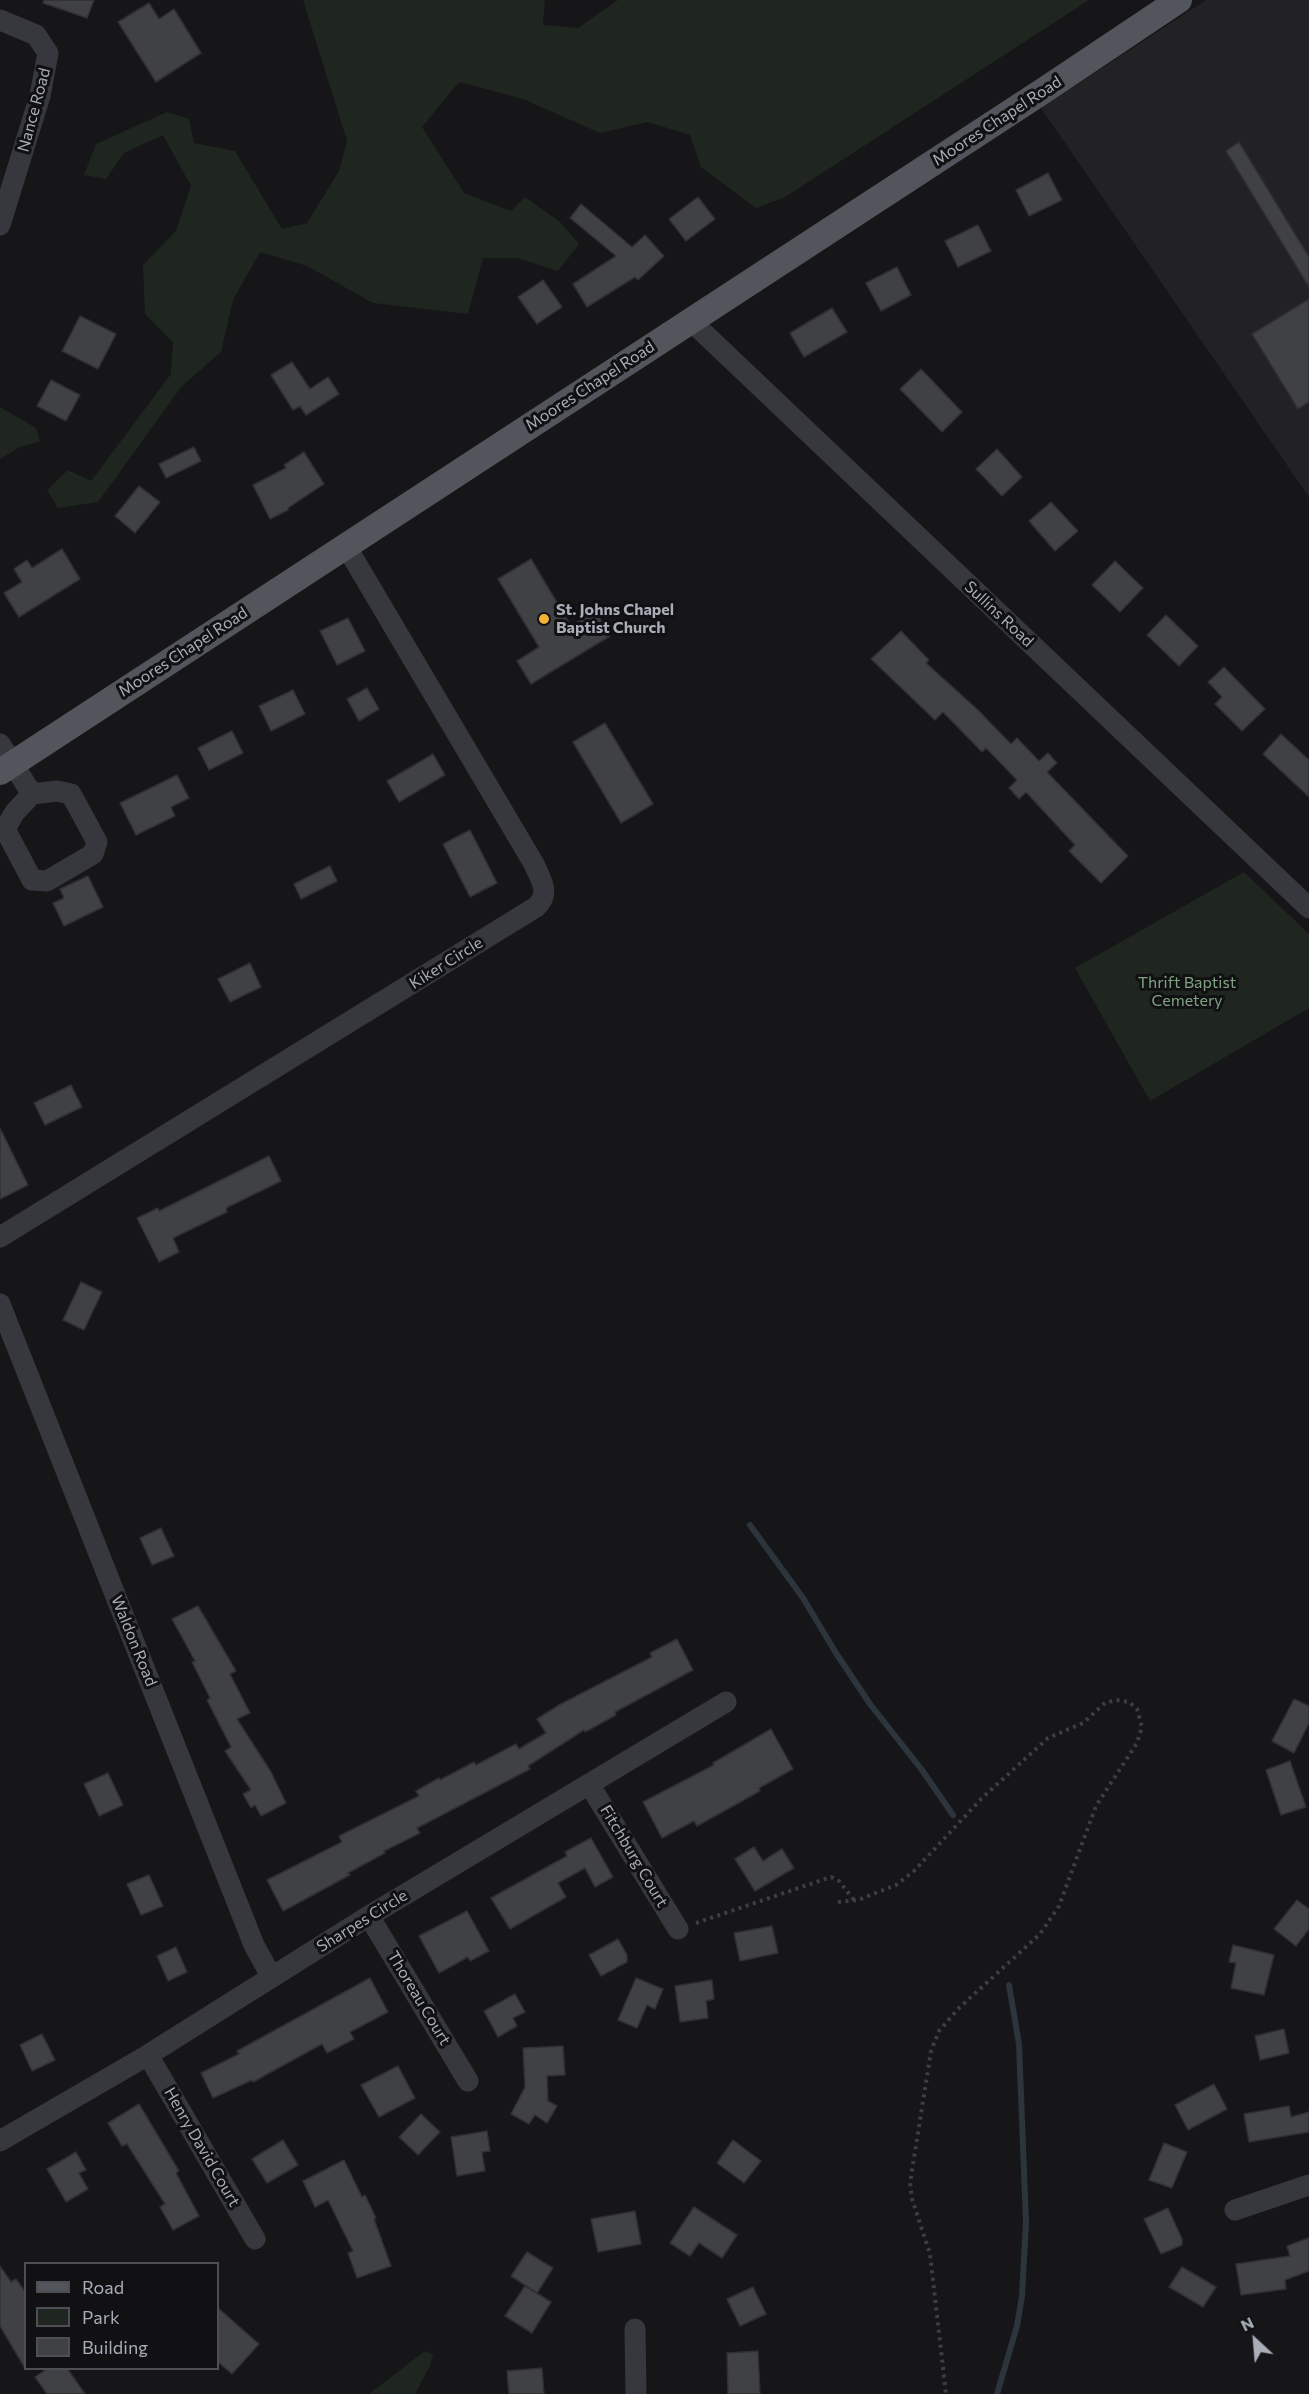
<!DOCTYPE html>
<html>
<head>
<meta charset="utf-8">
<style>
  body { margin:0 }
  #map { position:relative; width:1309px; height:2394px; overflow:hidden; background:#161618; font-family:Commissioner,sans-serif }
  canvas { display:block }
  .legend { position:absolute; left:24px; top:2262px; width:195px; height:108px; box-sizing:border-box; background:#111113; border:2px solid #4d4f55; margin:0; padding:8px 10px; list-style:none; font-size:18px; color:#a8adb8 }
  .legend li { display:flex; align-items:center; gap:12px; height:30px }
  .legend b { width:30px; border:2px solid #4d4f55 }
  .north { position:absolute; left:1225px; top:2310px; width:60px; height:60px; -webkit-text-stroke:4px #111113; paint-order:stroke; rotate:334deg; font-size:16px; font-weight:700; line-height:24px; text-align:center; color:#a8adb8 }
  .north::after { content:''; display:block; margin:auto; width:21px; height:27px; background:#a8adb8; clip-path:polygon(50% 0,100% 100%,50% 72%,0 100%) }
</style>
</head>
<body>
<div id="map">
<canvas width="1309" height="2394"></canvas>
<ul class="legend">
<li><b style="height:8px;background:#53555c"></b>Road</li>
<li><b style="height:16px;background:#1e261f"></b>Park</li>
<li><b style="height:16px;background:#404145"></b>Building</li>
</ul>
<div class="north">N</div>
</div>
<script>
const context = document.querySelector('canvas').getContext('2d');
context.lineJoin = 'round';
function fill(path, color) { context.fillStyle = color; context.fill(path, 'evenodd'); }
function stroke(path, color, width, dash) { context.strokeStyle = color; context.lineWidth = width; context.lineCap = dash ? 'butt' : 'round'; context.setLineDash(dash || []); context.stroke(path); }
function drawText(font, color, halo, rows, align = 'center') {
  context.font = font + ' Commissioner,sans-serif'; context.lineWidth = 6; context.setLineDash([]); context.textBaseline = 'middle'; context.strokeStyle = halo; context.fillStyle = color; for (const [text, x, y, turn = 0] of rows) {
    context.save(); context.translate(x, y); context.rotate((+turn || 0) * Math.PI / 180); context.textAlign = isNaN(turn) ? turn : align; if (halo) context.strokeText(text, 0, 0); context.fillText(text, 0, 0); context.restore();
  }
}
fill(new Path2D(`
  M1206,0h103v497l-268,-389z`), '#222225');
fill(new Path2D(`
  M303,0h242l-2,25 35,3 40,-28h471l-304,197 -29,11 -55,-41 -11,-32 -42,-13 -48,11 -77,-34 -64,-17 -37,45 42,66 47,18 14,-14 35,25 19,22 -21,27 -41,-13h-34l-15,56 -95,-11 -66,-37 -47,-14 -27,48 -12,52 -39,34 -84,116 -40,6 -11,-18 21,-20 23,11 80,-107 2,-32 -28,-28 -2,-49 33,-34 15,-45 -28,-51 -39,18 -18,26 -22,-4 12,-31 71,-32 22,7 5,24 41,8 47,78 25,-6 32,-52 8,-30z
  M0,407l36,21 4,13 -22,7 -18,11z
  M1244,872l65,62v74l-159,93 -75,-133z
  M425,2351l8,4 -3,11 -15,28h-46z`), '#1e261f');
stroke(new Path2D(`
  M750,1525l53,73 33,55 34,51 52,66 31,45
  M997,2394l20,-68 5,-30 4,-74 -7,-178 -10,-59`), '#2c353c', 6);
const building = new Path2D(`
  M44,0h50l-7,18 -44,-15z
  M149,3l10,16 15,-10 27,44 -45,29 -38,-60z
  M1239,142l70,115v30l-83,-136z
  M1048,173l14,27 -33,16 -13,-26z
  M698,197l17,22 -29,22 -17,-22z
  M581,204l51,43 13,-12 19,21 -26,24 -3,-3 -48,30 -14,-23 43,-28 -46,-38z
  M978,225l13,26 -33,16 -13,-26z
  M897,267l14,28 -30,16 -15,-28z
  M543,280l19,27 -25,17 -19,-27z
  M1309,299v103l-11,7 -46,-75z
  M832,308l15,24 -43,25 -14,-24z
  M80,316l36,18 -18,35 -36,-18z
  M292,362l18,27 18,-12 11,17 -33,21 -6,-9 -7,4 -22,-35z
  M921,369l41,43 -20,20 -42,-43z
  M51,380l29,15 -14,26 -29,-15z
  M194,447l7,14 -35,17 -7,-14z
  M997,449l25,28 -20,19 -26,-27z
  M304,452l20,32 -36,24v2l-18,9 -17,-34 33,-17 -2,-3z
  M139,486l21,16 -25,31 -20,-17z
  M1051,502l27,29 -23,20 -26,-30z
  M62,549l18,30 -61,38 -15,-24 18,-11 -8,-13 13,-9 5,8z
  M531,559l40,67 24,-15 15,25 -79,48 -14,-23 22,-14 -41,-68z
  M1115,561l28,27 -23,24 -28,-27z
  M1166,615l32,31 -19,20 -32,-31z
  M348,618l17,33 -28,14 -17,-34z
  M901,631l28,29 -3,3 52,47 33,34 6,-6 22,23 9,-8 9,10 -10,9 81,84 -27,27 -32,-32 6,-6 -49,-53 -7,7 -10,-11 8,-8 -31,-32 -4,4 -39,-40 -8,8 -64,-61z
  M1224,667l41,42 -23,22 -27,-27 7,-7 -14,-15z
  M367,688l12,21 -20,12 -12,-22z
  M293,690l12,24 -34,17 -12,-25z
  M605,723l48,81 -32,19 -48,-81z
  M232,731l11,22 -34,17 -11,-22z
  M1281,734l28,26v37l-46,-43z
  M433,754l12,21 -46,27 -12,-21z
  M177,775l12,23 -18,9 4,9 -39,19 -16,-32z
  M470,830l27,53 -27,14 -27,-53z
  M330,866l7,15 -36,18 -7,-15z
  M88,876l15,31 -39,19 -11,-23 11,-5 -4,-9z
  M250,963l11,24 -31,15 -12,-23z
  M71,1085l11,22 -37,18 -11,-22z
  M0,1128l28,57 -28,14z
  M269,1156l12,25 -55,27 1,4 -54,26 6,14 -20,10 -22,-44 21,-10 1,3z
  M81,1282l21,10 -18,38 -21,-10z
  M161,1528l13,28 -22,9 -12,-27z
  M198,1606l38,65 -6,3 20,39 -13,6 34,53 15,31 -25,13 -6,-11 -4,3 -8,-14 8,-4 -26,-39 6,-4 -24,-47 3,-2 -18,-36 3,-1 -23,-42z
  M677,1639l16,31 -78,42 1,3 -31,17 -1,-2 -56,36 2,3 -113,59 3,5 -36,18 1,2 -37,20 2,2 -67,36 -16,-31 75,-38 -3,-6 80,-40 -3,-5 23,-13 1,2 34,-18 2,3 40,-21 3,5 27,-16 -9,-14 22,-14 93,-48 -2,-4z
  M1294,1699l15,7v17l-15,30 -22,-12z
  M771,1729l22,40 -34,19 1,3 -63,35 -3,-5 -32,17 -19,-36 71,-37 -1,-2z
  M1290,1761l16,46 -25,8 -15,-45z
  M108,1773l15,32 -24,11 -15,-32z
  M591,1838l22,39 -18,10 -10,-19 -27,15 8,14 -56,32 -19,-31 76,-42 -2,-4z
  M754,1847l9,14 19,-12 12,19 -39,23 -20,-32z
  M149,1875l14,31 -22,9 -14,-31z
  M1297,1900l12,9v20l-13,17 -22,-17z
  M467,1911l22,40 -19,10 -2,-4 -29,16 -20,-37z
  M772,1926l6,27 -38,8 -6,-28z
  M618,1939l9,16v7l-26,14 -12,-21z
  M1233,1945l41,10 -10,40 -33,-7 5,-25 -7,-1z
  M176,1947l11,25 -19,9 -11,-25z
  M370,1978l18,34 -38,20 4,7 -27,14 -5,-9 -69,38 -1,-2 -39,18 -12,-25 38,-19 -2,-3z
  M636,1978l27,11 -8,20 -8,-4 -10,23 -19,-8z
  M712,1980l2,19 -8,2 2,17 -28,4 -5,-36z
  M515,1994l10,18 -12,6 4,8 -19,11 -14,-26z
  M1284,2029l5,24 -29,7 -5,-24z
  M42,2034l13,26 -23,11 -12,-26z
  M563,2046l2,29 -18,1 1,25 9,5 -10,17 -12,-8 -6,9 -18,-10 14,-27 -2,-39z
  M398,2066l17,32 -36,19 -18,-32z
  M1214,2084l13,25 -39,21 -13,-25z
  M139,2104l40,67 -3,2 23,43 -26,14 -13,-23 5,-3 -38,-60 -5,2 -14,-23z
  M1289,2106l2,11 18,-5v20l-60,10 -5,-28z
  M421,2114l19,18 -22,23 -19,-18z
  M487,2131l3,20 -8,1 3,19 -28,5 -6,-39z
  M283,2140l15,25 -31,18 -15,-24z
  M733,2140l28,21 -17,22 -27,-20z
  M1164,2143l23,9 -15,36 -23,-8z
  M76,2152l10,18 -7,3 9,16 -22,13 -19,-33z
  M344,2160l18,37 3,-2 11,23 -2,1 17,47 -34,12 -9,-25 5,-2 -25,-51 -13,7 -12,-26z
  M694,2207l43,28 -15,23 -23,-15 -9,13 -20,-13z
  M1168,2208l14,31v6l-21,9 -17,-35z
  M635,2211l6,33 -43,8 -7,-33z
  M1309,2238v33l-24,9 1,9 -45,6 -5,-31 54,-8 -3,-10z
  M527,2252l26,16 -16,25 -26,-17z
  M0,2266l11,16 5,-3 10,14v77l-26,-44z
  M1182,2267l34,20 -13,20 -34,-20z
  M525,2286l26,16 -19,31 -27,-17z
  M753,2287l13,27 -26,12 -13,-27z
  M218,2308l41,36 -27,30 -14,-12z
  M758,2351l2,43h-32l-1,-41z
  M48,2368h19l18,26h-38l-12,-17z
  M542,2368l2,26h-35l-2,-23z`);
fill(building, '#404145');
stroke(building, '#303034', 1.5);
stroke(new Path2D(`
  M838,1902l20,-2 38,-15 18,-14 67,-72 67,-61 35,-15 22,-20 11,-3 13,2 8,7 5,18 -5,16 -41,63 -37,100 -19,28 -81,74 -20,23 -8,20 -21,132 2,16 18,55 16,140
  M696,1923l135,-46 8,4 15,19`), '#3d3f44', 4, [3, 4.5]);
stroke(new Path2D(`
  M0,20l36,15 12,18 -8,43 -40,129
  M690,320l619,588
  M0,744l32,50 25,-3 14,3 26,48 -4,12 -46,27 -15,-1 -27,-51 10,-17 17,-18
  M0,1237l536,-330c15,-14 5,-27 -2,-43l-188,-318
  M0,1304l254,641 17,31
  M589,1784l89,145
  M369,1916l99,165
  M148,2055l107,184
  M0,2141l148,-86 221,-139 357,-214
  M1235,2210l74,-25
  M635,2329l1,65`), '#37383d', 21);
stroke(new Path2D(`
  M0,772l1043,-681 136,-91`), '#53555c', 26);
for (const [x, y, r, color] of [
  [544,619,6,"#f2b134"]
]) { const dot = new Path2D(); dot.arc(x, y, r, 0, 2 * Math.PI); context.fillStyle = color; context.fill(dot); stroke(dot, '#111113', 2); }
drawText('16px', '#a8adb8', '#111113', [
  ["Nance Road",34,110,-75],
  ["Moores Chapel Road",997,121,-33],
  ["Moores Chapel Road",590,386,-33],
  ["Sullins Road",999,614,43],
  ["Moores Chapel Road",183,652,-33],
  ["Kiker Circle",446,963,-32],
  ["Waldon Road",134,1641,68],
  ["Fitchburg Court",634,1856,59],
  ["Sharpes Circle",362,1921,-32],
  ["Thoreau Court",419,1998,59],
  ["Henry David Court",202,2147,60]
]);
drawText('bold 16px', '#a8adb8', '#111113', [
  ["St. Johns Chapel",556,610],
  ["Baptist Church",556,628]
], 'left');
drawText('16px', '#7fa381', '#111113', [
  ["Thrift Baptist",1187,983],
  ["Cemetery",1187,1001]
]);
</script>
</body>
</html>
